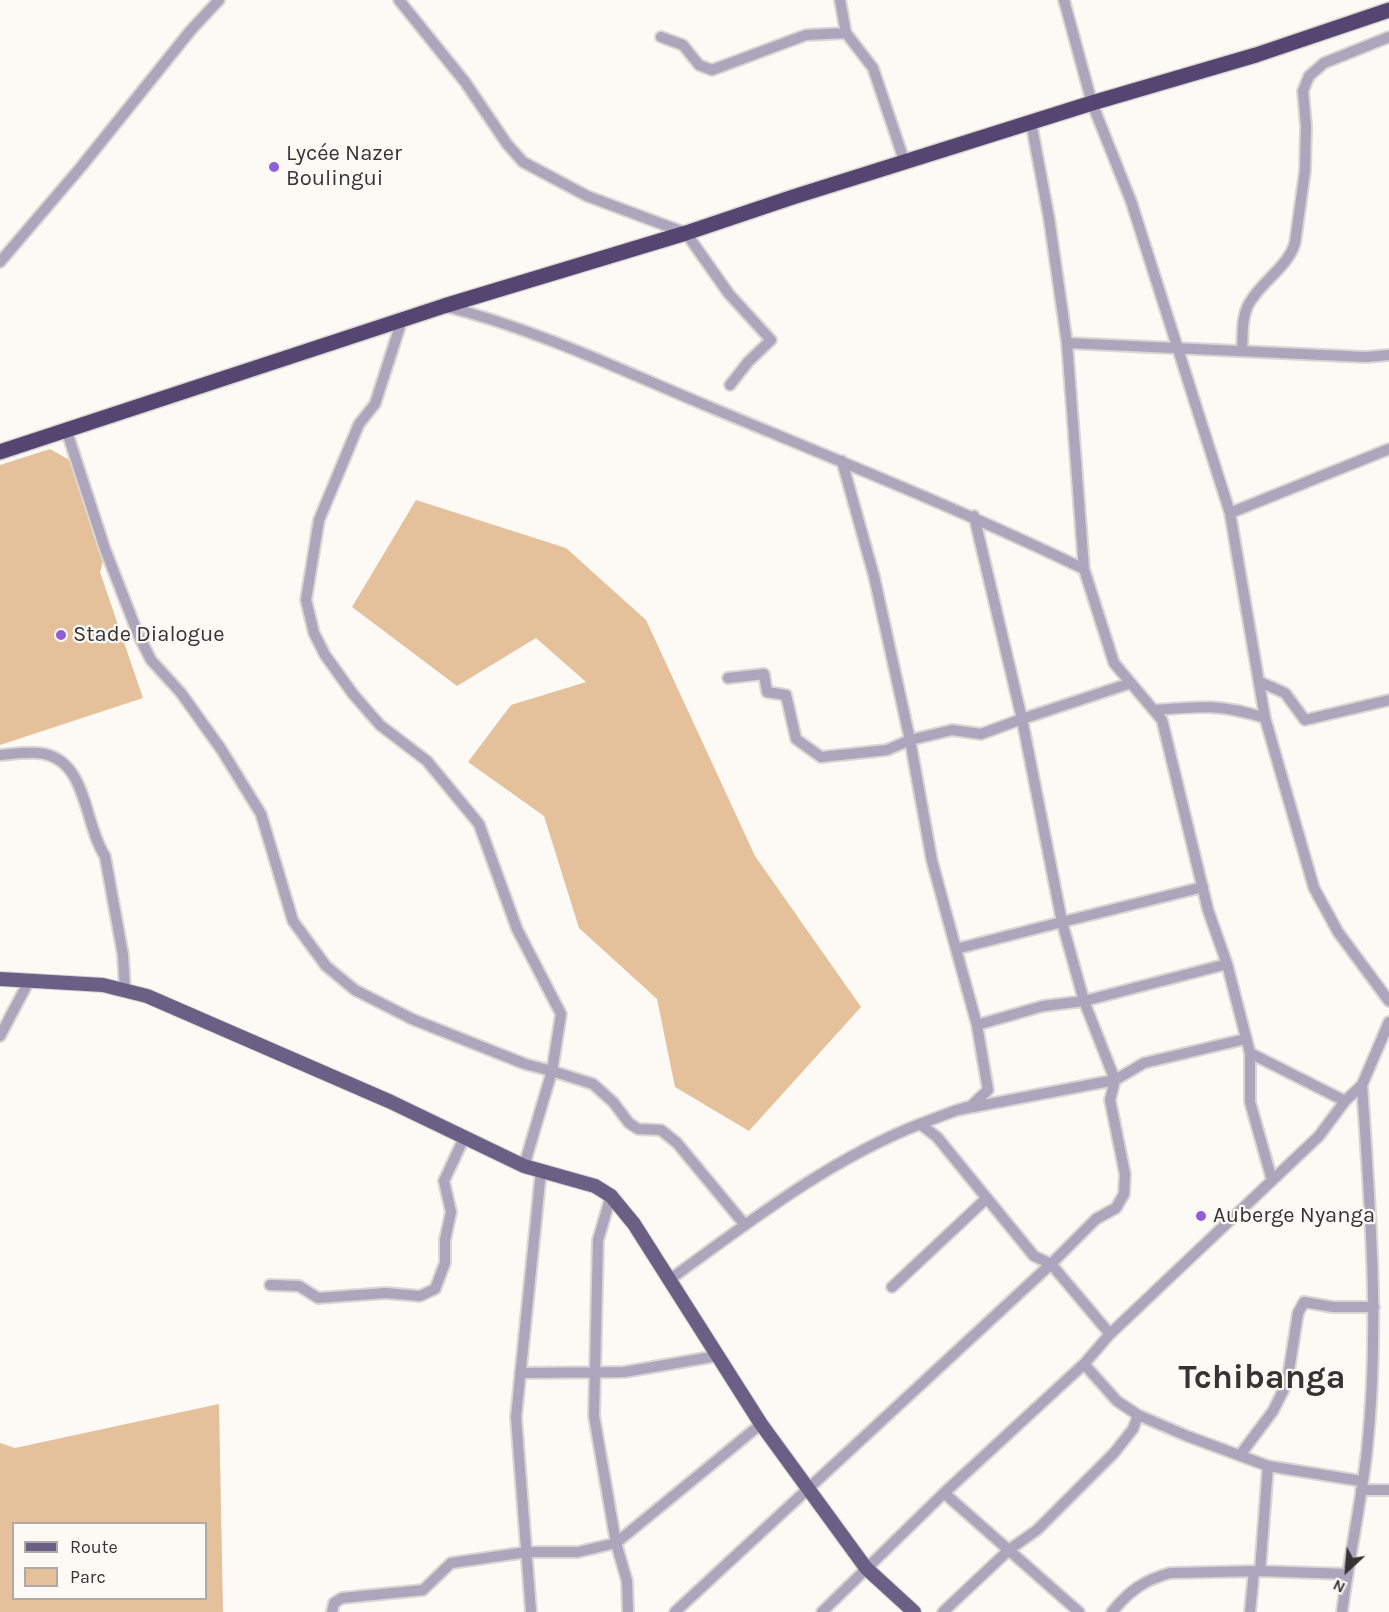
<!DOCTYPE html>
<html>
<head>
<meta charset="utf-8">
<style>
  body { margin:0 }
  #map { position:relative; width:1389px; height:1612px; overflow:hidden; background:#fdfaf6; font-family:Karla,sans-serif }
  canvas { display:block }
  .legend { position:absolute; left:12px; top:1522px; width:195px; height:78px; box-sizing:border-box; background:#fdfaf6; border:2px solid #adaba8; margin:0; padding:8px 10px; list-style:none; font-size:18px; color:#353432 }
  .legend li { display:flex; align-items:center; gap:12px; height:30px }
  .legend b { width:30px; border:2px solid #adaba8 }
  .north { position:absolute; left:1317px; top:1540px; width:60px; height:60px; -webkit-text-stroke:4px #fdfaf6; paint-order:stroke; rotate:206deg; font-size:16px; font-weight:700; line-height:24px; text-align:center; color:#353432 }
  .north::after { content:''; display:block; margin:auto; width:21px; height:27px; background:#353432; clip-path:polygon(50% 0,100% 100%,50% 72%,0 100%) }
</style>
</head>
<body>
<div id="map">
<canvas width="1389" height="1612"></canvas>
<ul class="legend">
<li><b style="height:8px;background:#6c5f85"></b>Route</li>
<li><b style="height:16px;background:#e4c19b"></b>Parc</li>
</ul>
<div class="north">N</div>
</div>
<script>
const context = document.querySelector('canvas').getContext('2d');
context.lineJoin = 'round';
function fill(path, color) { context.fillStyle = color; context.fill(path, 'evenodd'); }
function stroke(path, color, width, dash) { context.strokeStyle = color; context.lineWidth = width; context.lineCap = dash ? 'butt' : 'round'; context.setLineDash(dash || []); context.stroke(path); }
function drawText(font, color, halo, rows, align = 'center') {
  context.font = font + ' Karla,sans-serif'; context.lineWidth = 4.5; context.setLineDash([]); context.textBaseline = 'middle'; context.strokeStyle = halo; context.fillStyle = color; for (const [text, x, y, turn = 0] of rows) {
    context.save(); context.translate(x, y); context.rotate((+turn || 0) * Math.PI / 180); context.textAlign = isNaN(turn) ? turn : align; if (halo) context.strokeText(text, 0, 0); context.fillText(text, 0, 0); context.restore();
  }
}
fill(new Path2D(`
  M50,449l21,12 32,100 -3,11 43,126 -143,47v-280z
  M416,500l150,48 80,72 109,236 106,151 -112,124 -74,-44 -18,-88 -78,-71 -35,-112 -76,-54 43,-57 75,-23 -50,-44 -79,48 -105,-79z
  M219,1404l4,208h-223v-169l15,5zM14,1524h192v74h-192z`), '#e4c19b');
const minor = new Path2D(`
  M399,0l66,82 42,62 16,18 64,34 99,37 43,61 42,46 -23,22 -18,23
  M840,0l6,33 27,35 32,95
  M1064,0l28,103 39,98 99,312 35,205 49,170 24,44 51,69
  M661,37l22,8 16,20 13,5 94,-35 40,-2
  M1031,122l18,96 18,125 17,226 30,94 48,57 46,190 19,54 23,89v49l22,78
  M0,262l81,-95 110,-137 28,-30
  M444,306c95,24 179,65 268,102 125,52 250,102 372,161
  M402,320l-27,84 -16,20 -40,96 -13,80 8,33 11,22 28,39 27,31 47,36 52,63 38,105 44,85 -9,57 41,13 20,18 16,21 9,6 23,1 16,13 68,82
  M1067,343l299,14 23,-2
  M1242,350c1,-17 -1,-37 10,-51 13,-20 36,-33 43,-56l10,-72 1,-45 -3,-35 6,-15 15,-13 65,-26
  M67,432l38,117 33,85 13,26 30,33 40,56 40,65 32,107 33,45 29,24 57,29 113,45 27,7 -28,95
  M1230,513l159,-64
  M728,678l36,-4 3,18 19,3 10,44 25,18 66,-7 23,-10 -36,-164 -32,-115
  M1260,682l25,11 20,27 84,-20
  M1131,683l-109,36 40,203 141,-35
  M1156,710c45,-4 65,-6 109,8
  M0,755c12,-1 26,-3 38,-2 50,4 45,70 67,103l18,99 2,35
  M956,949l-24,-88 -22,-121 42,-10 29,4 41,-15 -48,-203
  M0,1036l29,-55
  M1250,1053l95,48
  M957,1110l14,-4 17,-16 -11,-65 -21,-76 106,-27 22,79 143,-37
  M920,1124l37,-14 158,-30 -31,-79 -41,5 -66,19
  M611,1196l-13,44 -4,176 22,127 11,38 1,31
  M669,1280c79,-57 159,-120 251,-156l17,13 97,119 17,8 59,70
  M270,1285l29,1 19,12 68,-5 34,3 15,-7 10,-26v-23l6,-28 -7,-31 20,-43
  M892,1287l95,-89
  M1084,1364l33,37 21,14 49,21 81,30 93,15
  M520,1373l104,-1 93,-16
  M1240,1455l33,-44 14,-28 11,-70 6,-11 29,5h41
  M1361,1490h28
  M944,1493l135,119
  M1260,1571l87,3
  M332,1612l2,-9 8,-5 81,-8 28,-27 76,-11h51l38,-9 145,-119
  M531,1612l-15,-195 25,-246
  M675,1612l376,-348 45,-45 20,-11 8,-14 1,-20 -15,-74 5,-20 29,-17 101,-24
  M822,1612l122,-119 140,-129 26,-30 209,-198 26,-35 17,-16 27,-63
  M943,1612l67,-63 27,-19 77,-77 19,-24 5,-14
  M1112,1612c17,-21 32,-32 58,-39l90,-2 8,-105
  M1250,1612l4,-41
  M1342,1612c7,-54 19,-108 25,-162 13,-122 3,-243 -5,-365`);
const major = new Path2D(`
  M0,979l103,6 44,11 244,106 133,64 71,20 16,10 23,28 127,200 105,144 48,44`);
const highway = new Path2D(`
  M0,452l444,-146 242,-73 107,-36 299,-94 164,-48 133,-45`);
stroke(minor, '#d9d6d3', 14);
stroke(major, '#d9d6d3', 16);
stroke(highway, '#d9d6d3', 18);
stroke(minor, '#aca5bb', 10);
stroke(major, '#6c5f85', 14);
stroke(highway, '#554671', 15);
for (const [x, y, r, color] of [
  [274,167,6,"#905ed7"],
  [61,635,6,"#905ed7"],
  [1201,1216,6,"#905ed7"]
]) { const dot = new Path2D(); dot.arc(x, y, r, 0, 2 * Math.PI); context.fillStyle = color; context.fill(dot); stroke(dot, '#fdfaf6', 2); }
drawText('22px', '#353432', '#fdfaf6', [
  ["Lycée Nazer",286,154],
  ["Boulingui",286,179],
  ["Stade Dialogue",73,635],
  ["Auberge Nyanga",1213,1216]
], 'left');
drawText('bold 34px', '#363431', '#fdfaf6', [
  ["Tchibanga",1262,1378]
]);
</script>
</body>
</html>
